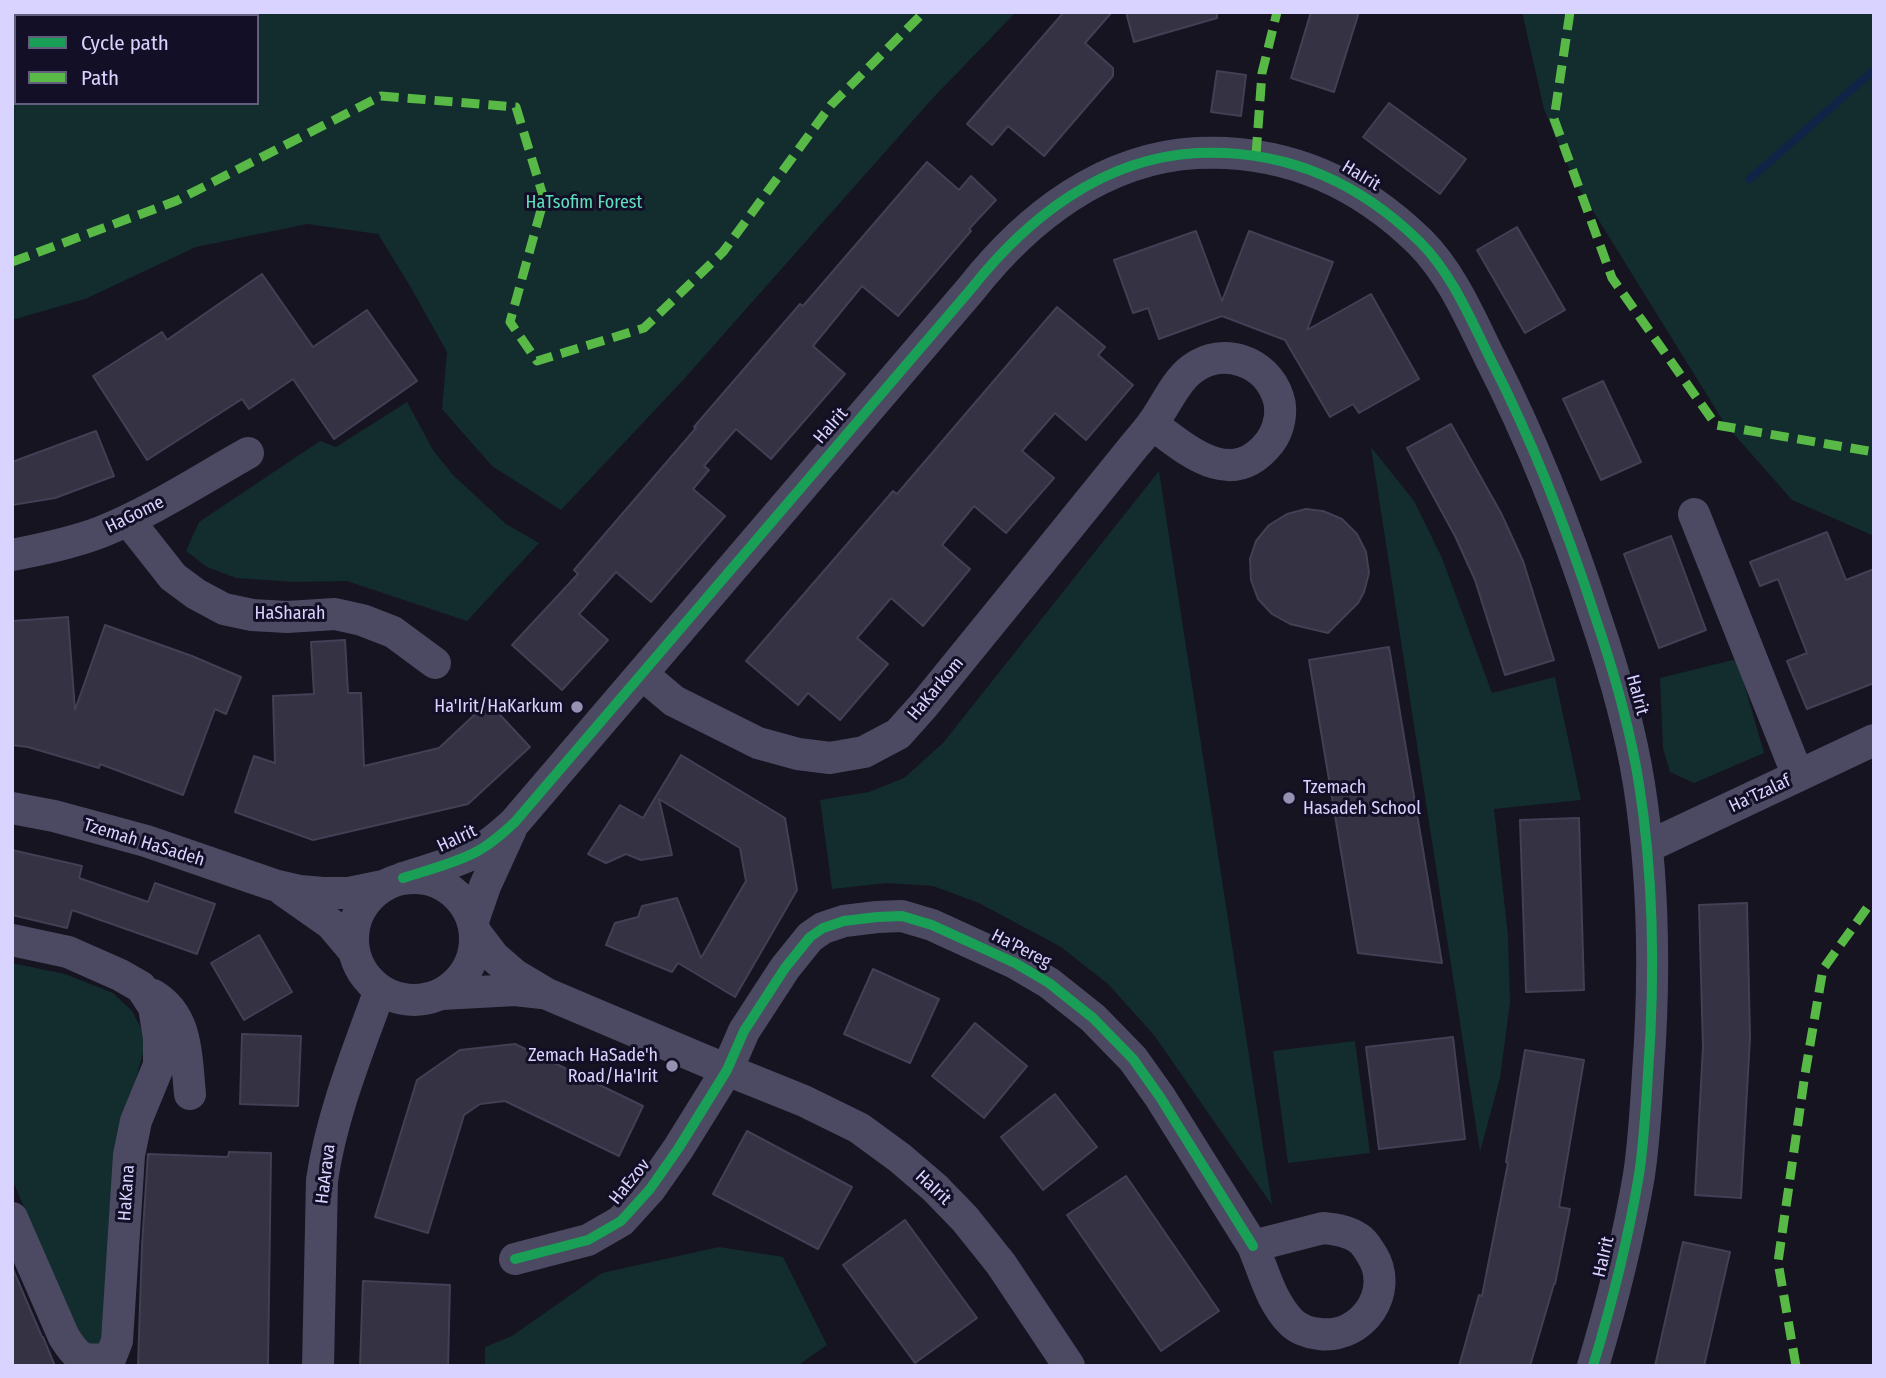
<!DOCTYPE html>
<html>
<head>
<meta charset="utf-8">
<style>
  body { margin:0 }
  #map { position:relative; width:1886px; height:1378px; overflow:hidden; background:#161421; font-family:"Fira Sans Condensed",sans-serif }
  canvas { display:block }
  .frame { position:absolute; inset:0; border:14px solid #d9d4ff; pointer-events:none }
  .legend { position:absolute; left:14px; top:14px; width:245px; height:91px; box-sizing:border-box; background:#130f26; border:2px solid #625e7d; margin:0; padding:9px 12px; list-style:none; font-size:21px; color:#d9d4ff }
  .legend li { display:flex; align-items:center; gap:14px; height:35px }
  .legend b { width:35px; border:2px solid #625e7d }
</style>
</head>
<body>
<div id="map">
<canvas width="1886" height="1378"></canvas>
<div class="frame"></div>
<ul class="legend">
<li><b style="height:9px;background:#1a9f57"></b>Cycle path</li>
<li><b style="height:9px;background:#58b947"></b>Path</li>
</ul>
</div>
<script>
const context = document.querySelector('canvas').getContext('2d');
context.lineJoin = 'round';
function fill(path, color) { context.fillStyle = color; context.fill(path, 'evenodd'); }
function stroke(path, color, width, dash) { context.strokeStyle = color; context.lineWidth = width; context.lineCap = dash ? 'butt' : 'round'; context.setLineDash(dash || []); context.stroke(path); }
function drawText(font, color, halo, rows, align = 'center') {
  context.font = font + ' "Fira Sans Condensed",sans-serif'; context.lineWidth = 6; context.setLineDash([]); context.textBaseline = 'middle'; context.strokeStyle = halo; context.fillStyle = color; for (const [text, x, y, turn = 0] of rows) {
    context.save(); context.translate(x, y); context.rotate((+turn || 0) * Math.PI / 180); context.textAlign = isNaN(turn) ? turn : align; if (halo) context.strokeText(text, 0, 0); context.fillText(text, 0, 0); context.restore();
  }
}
fill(new Path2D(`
  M12,12h1004l-84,87 -248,280 -123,131 -69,-44 -50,-57 5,-57 -37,-66 -32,-52 -71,-10 -111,23 -111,52 -73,21zM16,16h241v87h-241z
  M1522,12h352v524l-82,-36 -67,-76 -150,-242 -31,-73z
  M407,402l26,48 20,25 53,49 33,19 -72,78 -120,-40 -53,1 -58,-4 -29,-11 -21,-16 13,-29 121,-81 16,6z
  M1371,447l43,54 28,57 50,135 63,-16 26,123 -87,9 14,127 2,66 -10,76 -20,74z
  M1159,471l113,734 -118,-170 -46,-51 -47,-37 -82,-44 -46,-17 -46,-3 -55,6 -12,-89 49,-8 35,-14 39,-35z
  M1737,659l27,94 -70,30 -24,-11 -7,-24 -3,-70z
  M12,963l53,11 48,19 19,18 12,23 -1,19 -7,26 -15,38 -19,220 -3,8c-12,0 -16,-6 -22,-15l-65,-151z
  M1355,1041l15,112 -82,10 -15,-112z
  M719,1247l64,10 44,88 -30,21h-312v-19l27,-11 90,-63z`), '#132c2d');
stroke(new Path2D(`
  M1750,179l124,-109`), '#0f2447', 8);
const building = new Path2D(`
  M1064,12h48l-27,31 28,25v8l-69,80 -36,-30 -16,19 -25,-21z
  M1126,12h91v6l-83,24z
  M1311,12h48l-25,80 -43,-14z
  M1217,71l29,4 -5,41 -30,-4z
  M1389,103l77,56 -26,35 -77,-57z
  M927,162l32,28 12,-14 25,24 -27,29 2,2 -73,85 -36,-30 -49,60 32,28 -74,85 -35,-30 -32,37 5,4 -16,19 32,27 -74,86 -35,-30 -37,42 29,26 -46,50 -50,-45 66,-71 -4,-4 122,-142 -2,-1 106,-123 3,2z
  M1517,227l48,83 -40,23 -48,-83z
  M1196,231l26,70 27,-70 84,31 -26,68 64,-36 48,85 -60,34 -6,-9 -23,13 -45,-77 -63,-24 -63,23 -11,-31 -15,5 -19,-53z
  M262,274l51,73 54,-37 50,71 -83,58 -41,-60 -44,30 -7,-10 -95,61 -54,-84 69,-44 5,8z
  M1057,307l48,40 -7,8 35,30 -47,55 -31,-27 -33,38 32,27 -48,55 -32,-27 -32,39 28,24 -47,57 -32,-28 -34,40 31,26 -48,56 -32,-27 -10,12 -52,-44 147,-170 4,3z
  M1603,381l38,81 -40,18 -38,-81z
  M1451,424l50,89 22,48 31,99 -49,15 -30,-95 -20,-44 -48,-88z
  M96,431l18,45 -59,22 -43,7v-43z
  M1306,509l17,2 19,8 15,15 9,18 3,21 -5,19 -6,11 -30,30 -38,-9 -18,-10 -14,-15 -7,-19 -1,-21 6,-18 13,-16 18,-11z
  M1827,532l19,48 28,-11v114l-67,26 -20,-48 20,-8 -29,-74 -18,7 -10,-24z
  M1671,536l35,94 -47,18 -35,-94z
  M68,617l7,93 30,-85 87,31 49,21 -15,37 -11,-5 -32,86 -83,-31 -1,4 -71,-21 -16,-2v-124z
  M345,640l3,53h13l3,73 75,-18 49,-46 42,45 -62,57 -155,36 -78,-28 19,-56 21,7 -2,-67 41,-2 -3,-52z
  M1389,647l53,316 -84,-10 -49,-293z
  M681,755l104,63 12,72 -62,107 -57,-34 -6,9 -66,-27 9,-22 23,-6 4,-11 35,-8 24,60 45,-77 -6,-33 -81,-49 13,56 -31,5 -15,-6 -20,9 -18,-9 32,-49 23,13z
  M1579,818l5,172 -58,2 -6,-172z
  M12,850l70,16 -3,12 69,24 7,-19 60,21 -18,50 -125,-44 -5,18 -55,-13z
  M1747,903l3,134 -9,161 -46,-3 8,-148 -4,-142z
  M259,935l33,57 -48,28 -33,-57z
  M873,969l66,30 -29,64 -66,-29z
  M975,1023l52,43 -43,52 -52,-42z
  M242,1034l59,2 -3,70 -58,-2z
  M1453,1037l12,102 -86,10 -13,-102z
  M515,1044l128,62 -24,50 -114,-55 -25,3 -16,11 -36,118 -53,-16 42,-137 43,-30z
  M1525,1050l59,10 -25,147 11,2 -15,75h-1l-24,82h-71l20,-71 3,1 26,-133 -2,-1z
  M1055,1094l42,53 -54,43 -42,-53z
  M747,1131l105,56 -34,62 -105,-55z
  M229,1152l42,1 -3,213h-130l4,-120 6,-92 80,3z
  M1126,1176l93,135 -58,40 -94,-136z
  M905,1220l72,98 -62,45 -72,-98z
  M1683,1242l47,10 -26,114h-49z
  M12,1267l30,70h1l12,29h-43z
  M363,1281l87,4 -2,81h-88z`);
fill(building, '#343243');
stroke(building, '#433f55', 2);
stroke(new Path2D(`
  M1694,514l104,262
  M128,520l45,57 23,17 28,15 28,6 35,2 48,-3 27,6 31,12 42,31
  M12,555c31,-6 60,-12 89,-23 52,-21 99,-52 147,-79
  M642,674l32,27 84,42 40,11 32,4 34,-6 34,-18 26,-29c70,-86 141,-173 211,-260 7,-8 14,-16 20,-25 11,-16 21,-39 37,-51 31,-23 74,-8 86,28 5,14 1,33 -8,45 -38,49 -82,9 -118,-18
  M12,808l42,8 92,25 128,44 26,6 23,2h26l34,-7
  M1647,847l227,-107
  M353 939a61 61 0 1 1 122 0a61 61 0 1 1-122 0Z
  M403,878c24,-8 50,-14 73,-26 14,-7 27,-19 39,-30l456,-533c56,-71 132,-131 226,-136 87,-4 161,28 223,89 32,32 50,76 70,116 43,84 77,171 106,261 18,53 34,109 43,165 15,95 16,193 9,289 -2,34 -4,69 -9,102 -11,65 -27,128 -46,191
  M284,891l47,33 22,26
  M473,921l12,-35 26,-57
  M475,932l19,25 21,18 32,19 180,76 77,31 55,27 41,30 35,30 30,31 36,45 68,102
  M12,940l56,12 52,23 21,12 13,20 5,31v27l-23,56 -7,34 -12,186 -7,18c-28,2 -31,1 -46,-22l-52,-119
  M442,994l73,-4 27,3
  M153,995c36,22 33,62 37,99
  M1323,1228c13,1 25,3 35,10 7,4 10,11 14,17 23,37 -10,84 -52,79 -10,-1 -21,-4 -29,-12 -20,-20 -27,-50 -38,-76z
  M515,1259l73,-19 33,-19 29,-32 28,-40 49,-79 17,-39 41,-63 25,-31 13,-9 21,-7 33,-4 25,-1 30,9 83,38 34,20 44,35 40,41 27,38 93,149
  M318,1366l4,-186c10,-66 35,-127 58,-190`), '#4b4a62', 32);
stroke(new Path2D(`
  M1570,12l-16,107 58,159 104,147 158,27
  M1256,155l6,-82 15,-61
  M12,262l164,-61 205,-105 135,11 28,92 -34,123 27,39 107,-33 79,-76 108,-147 93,-93
  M1796,1366l-18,-104 27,-188 18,-105 44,-61 7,-1`), '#58b947', 9, [18, 9]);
stroke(new Path2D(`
  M403,878c24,-8 50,-14 73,-26 14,-7 27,-19 39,-30l456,-533c56,-71 132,-131 226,-136 87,-4 161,28 223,89 32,32 50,76 70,116 43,84 77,171 106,261 18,53 34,109 43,165 15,95 16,193 9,289 -2,34 -4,69 -9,102 -11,65 -27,128 -46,191
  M515,1259l73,-19 33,-19 29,-32 28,-40 49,-79 17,-39 41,-63 25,-31 13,-9 21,-7 33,-4 25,-1 30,9 83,38 34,20 44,35 40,41 27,38 93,149`), '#1a9f57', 10);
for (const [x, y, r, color] of [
  [577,707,7,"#9591b1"],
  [1289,798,7,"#9591b1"],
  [672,1066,7,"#9591b1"]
]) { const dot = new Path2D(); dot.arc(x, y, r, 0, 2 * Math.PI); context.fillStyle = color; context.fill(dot); stroke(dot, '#130f26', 2.5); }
drawText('18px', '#d9d4ff', '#130f26', [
  ["HaIrit",1361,176,31],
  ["HaIrit",831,426,-49],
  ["HaGome",135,515,-26],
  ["HaSharah",290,614],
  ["HaKarkom",936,689,-50],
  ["HaIrit",1637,695,75],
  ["Ha'Tzalaf",1760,794,-25],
  ["HaIrit",457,839,-25],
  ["Tzemah HaSadeh",144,843,17],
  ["Ha'Pereg",1021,949,27],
  ["HaArava",326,1174,-83],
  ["HaEzov",630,1182,-51],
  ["HaIrit",933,1188,43],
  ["HaKana",127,1193,-86],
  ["HaIrit",1604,1257,-77]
]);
drawText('18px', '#60dfbe', '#130f26', [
  ["HaTsofim Forest",584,203]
]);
drawText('18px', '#d9d4ff', '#130f26', [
  ["Ha'Irit/HaKarkum",563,707],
  ["Tzemach",1303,788,"left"],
  ["Hasadeh School",1303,809,"left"],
  ["Zemach HaSade'h",658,1056],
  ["Road/Ha'Irit",658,1077]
], 'right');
</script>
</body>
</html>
